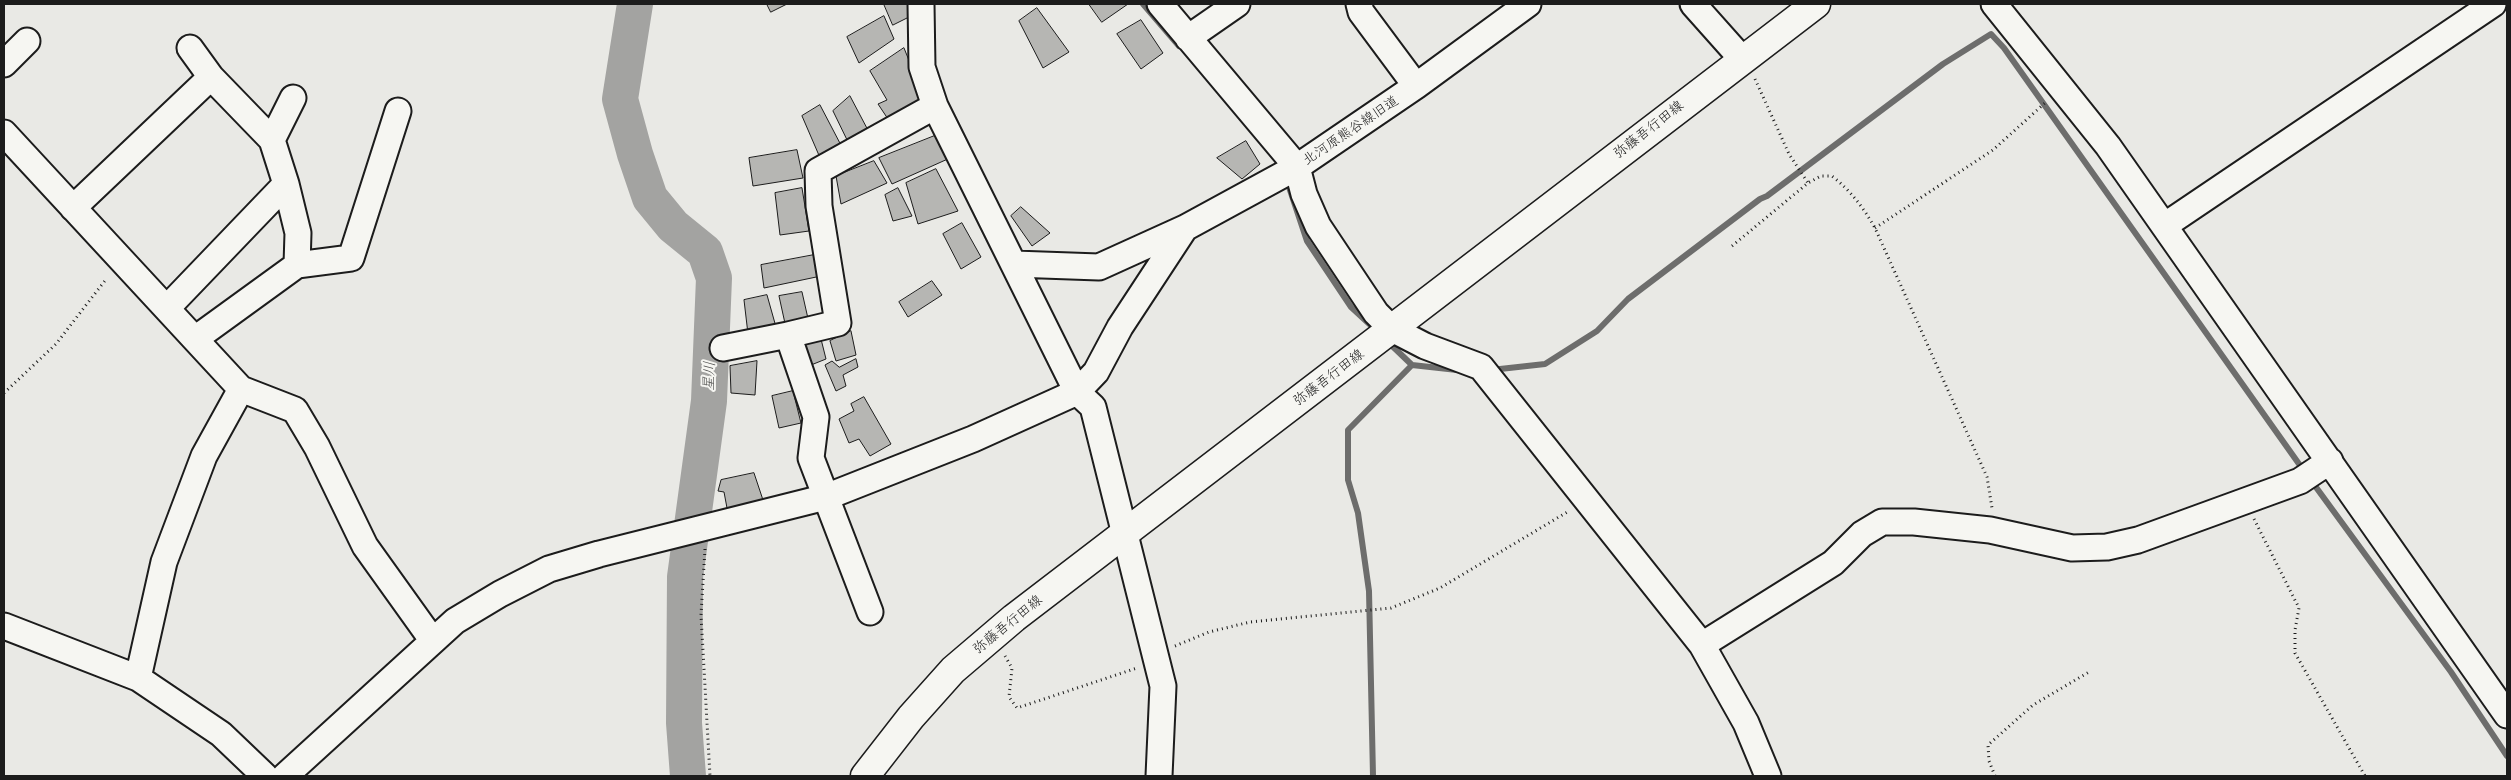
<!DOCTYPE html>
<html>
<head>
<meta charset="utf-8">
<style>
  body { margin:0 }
  #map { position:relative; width:2511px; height:780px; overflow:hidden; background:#e9e9e5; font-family:"Balsamiq Sans",sans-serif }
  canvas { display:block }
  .frame { position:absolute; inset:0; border:5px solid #1c1c1c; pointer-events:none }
</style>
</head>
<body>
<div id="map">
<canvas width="2511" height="780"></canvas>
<div class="frame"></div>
</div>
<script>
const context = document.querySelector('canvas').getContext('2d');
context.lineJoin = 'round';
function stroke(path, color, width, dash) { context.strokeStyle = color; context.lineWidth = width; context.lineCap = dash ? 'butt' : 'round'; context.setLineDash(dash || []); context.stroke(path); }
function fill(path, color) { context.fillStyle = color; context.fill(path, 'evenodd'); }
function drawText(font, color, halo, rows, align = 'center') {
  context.font = font + ' "Balsamiq Sans","Klee One",sans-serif'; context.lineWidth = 4; context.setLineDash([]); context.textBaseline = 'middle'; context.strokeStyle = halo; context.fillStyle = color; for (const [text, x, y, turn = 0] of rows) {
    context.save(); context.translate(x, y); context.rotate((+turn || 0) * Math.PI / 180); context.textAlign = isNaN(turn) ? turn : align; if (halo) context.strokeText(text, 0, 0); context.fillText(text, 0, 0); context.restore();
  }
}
stroke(new Path2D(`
  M1143,4l36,42
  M1286,178l21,63 44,66 27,25
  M1387,341l25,24 45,5
  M1491,370l54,-6 52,-33 31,-32 132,-100 7,-3 176,-132 48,-30 13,14 300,423
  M2310,479l141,193 56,84
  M1373,776l-4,-185 -11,-78 -10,-33v-50l64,-65`), '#6d6d6c', 6);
stroke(new Path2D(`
  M635,4l-15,95 15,55 15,44 23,28 32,26 9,26 -5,123 -24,176 -1,146 4,53`), '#a3a3a1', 36);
const building = new Path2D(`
  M767,4h20l-16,8z
  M884,4h23l6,11 -20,10z
  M1089,4h39l-26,18z
  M1037,8l32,44 -26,16 -24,-47z
  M884,16l10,23 -35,24 -12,-26z
  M1141,20l22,33 -22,16 -24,-35z
  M904,48l23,57 -35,20 -14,-21 9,-4 -17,-29z
  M850,96l20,38 -20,12 -17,-35z
  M820,105l23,44 -22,11 -19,-44z
  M937,135l13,23 -58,26 -13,-26z
  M1246,141l14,23 -18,15 -25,-21z
  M797,150l6,28 -50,8 -4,-28z
  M874,161l13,22 -46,21 -5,-28z
  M936,169l22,42 -40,13 -12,-41z
  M802,188l7,43 -29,4 -5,-42z
  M898,188l14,28 -19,5 -8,-26z
  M1021,207l29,26 -18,13 -21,-30z
  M962,223l19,34 -20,12 -18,-35z
  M814,255l7,21 -57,12 -3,-23z
  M932,281l10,14 -34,22 -9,-15z
  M802,292l7,31 -23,5 -7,-32z
  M767,295l9,32 -28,7 -4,-34z
  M851,331l5,24 -20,6 -6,-20z
  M821,339l5,20 -20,8 -1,-23z
  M856,359l2,8 -15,8 3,11 -10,5 -11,-26 7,-4 7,6z
  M757,361l-2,34 -24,-2 -1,-27z
  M793,391l8,32 -22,5 -7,-32z
  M864,397l27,47 -21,12 -11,-17 -10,4 -10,-24 15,-8 -3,-7z
  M754,473l10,30 -37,5 -3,-16 -6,-1 3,-11z`);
fill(building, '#b6b6b3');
stroke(building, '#1c1c1c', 1);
const minor = new Path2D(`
  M921,4l1,63 13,39 142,286 16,15 70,279 -4,90
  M1160,4l137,163 7,27 14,32 58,87 16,16 33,17 56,21 221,278 44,78 22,53
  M1359,4l2,8 55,74
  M1693,4l49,55
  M1994,4l114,142 399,569
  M1188,38l49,-34
  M190,48l21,29 61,63 14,44 12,49 -1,32 -102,74
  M4,64l23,-23
  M4,133l237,256 -37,67 -40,106 -26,116
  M272,140l21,-42
  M73,208l138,-131
  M2164,226l329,-222
  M1014,264l85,3 86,-39
  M297,265l54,-7 47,-147
  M167,308l119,-124
  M723,348l65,-13
  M241,389l54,21 22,37 48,99 68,95
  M870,612l-59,-154 5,-41 -28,-82 50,-12 -19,-117 -1,-35 117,-65
  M4,626l134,52 83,56 44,42
  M1702,645l131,-82 29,-29 20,-12h32l76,8 82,18 35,-1 31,-7 162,-59 30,-20
  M285,776l170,-155 45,-27 49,-25 50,-15 227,-57 147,-58 104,-47 19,-20 24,-45 65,-99 112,-61 119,-81 112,-82`);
const major = new Path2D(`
  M865,776l46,-59 42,-47 61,-52 802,-614`);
stroke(minor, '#1c1c1c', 29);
stroke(major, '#1c1c1c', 31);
stroke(new Path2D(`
  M1755,79l34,75 19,29
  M1875,228l118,-78 53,-48
  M1732,246l76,-63 13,-7h11c19,15 31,31 43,52l112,249 5,31
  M4,393l52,-49 51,-66
  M2254,519l45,89 -4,22v23l70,123
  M705,549l-4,66 9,161
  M1175,646l34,-14 41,-10 141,-14 49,-20 129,-77
  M1005,656l7,12 -3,29 8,11 120,-40
  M1995,776l-6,-15 -1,-16 45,-40 56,-33`), '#1c1c1c', 3, [1, 4]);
stroke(minor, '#f6f6f2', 25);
stroke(major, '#f6f6f2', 28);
drawText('14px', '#1c1c1c', '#f6f6f2', [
  ["弥藤吾行田線",1649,130,-38],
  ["北河原熊谷線旧道",1351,131,-34],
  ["弥藤吾行田線",1329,378,-37],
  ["弥藤吾行田線",1008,625,-39]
]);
drawText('italic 15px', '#525251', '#f6f6f2', [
  ["星川",710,376,-88]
]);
</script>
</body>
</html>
